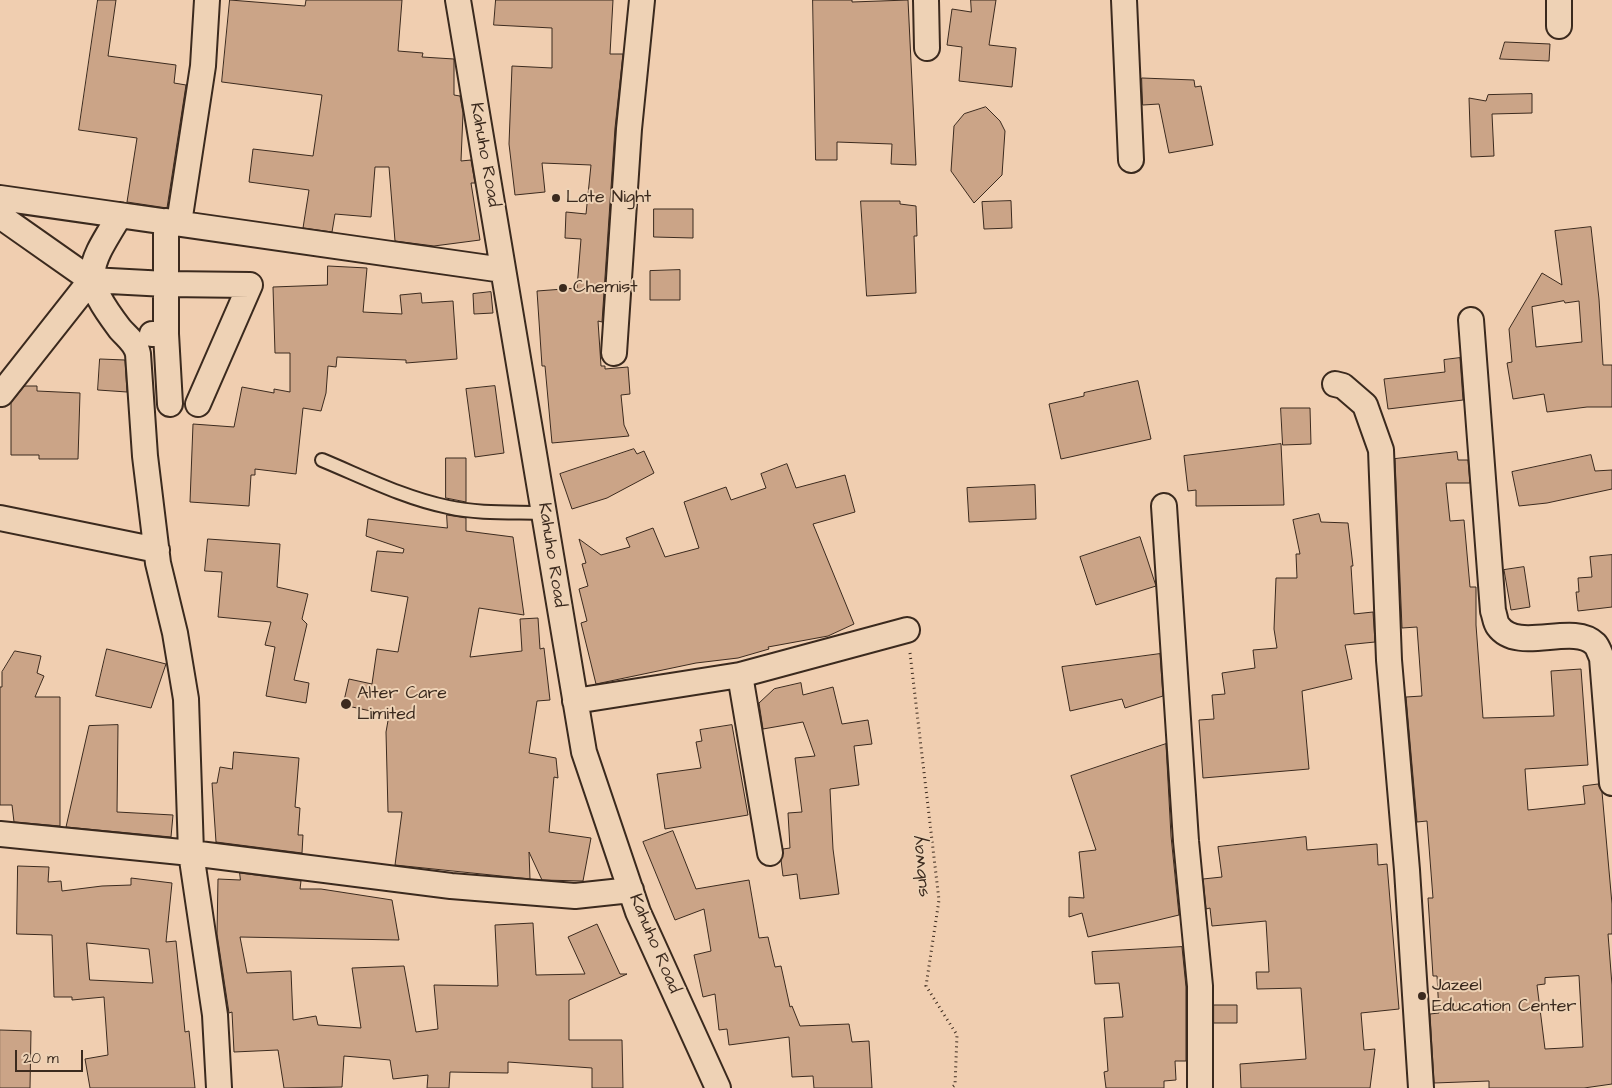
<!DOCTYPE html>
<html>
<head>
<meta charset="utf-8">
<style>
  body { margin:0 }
  #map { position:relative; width:1612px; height:1088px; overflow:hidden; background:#f0ceb0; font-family:"Architects Daughter",sans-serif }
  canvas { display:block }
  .scale { position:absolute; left:15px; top:1050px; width:68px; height:22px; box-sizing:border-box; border:2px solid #3b2a1e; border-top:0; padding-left:6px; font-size:15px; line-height:18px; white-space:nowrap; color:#3b2a1e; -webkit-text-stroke:4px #eed2b5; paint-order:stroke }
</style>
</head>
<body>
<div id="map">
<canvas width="1612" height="1088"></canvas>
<div class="scale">20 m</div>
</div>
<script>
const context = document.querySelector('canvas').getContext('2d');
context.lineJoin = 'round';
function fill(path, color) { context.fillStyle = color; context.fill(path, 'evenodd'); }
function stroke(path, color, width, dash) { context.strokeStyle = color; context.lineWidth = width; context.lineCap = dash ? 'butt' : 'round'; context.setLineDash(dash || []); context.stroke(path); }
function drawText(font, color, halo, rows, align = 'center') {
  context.font = font + ' "Architects Daughter",sans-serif'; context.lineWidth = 4; context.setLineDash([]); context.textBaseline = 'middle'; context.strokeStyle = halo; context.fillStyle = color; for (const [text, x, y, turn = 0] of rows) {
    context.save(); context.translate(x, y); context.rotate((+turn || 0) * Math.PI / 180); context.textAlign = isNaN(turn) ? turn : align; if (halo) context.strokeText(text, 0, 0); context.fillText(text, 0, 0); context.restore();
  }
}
const building = new Path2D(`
  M98,0h18l-8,56 68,9 -2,18 12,2 -19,123 -40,-6 10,-64 -58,-8z
  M230,0l75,6 1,-6h96l-4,51 25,2 -1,4 32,2v36l6,1 3,17 -2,48 10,-1 4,23h-4l9,57 -46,6 -39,-5 -6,-74h-14l-4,50 -36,-3 -3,18 -29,-4 6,-38 -60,-8 4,-33 60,7 9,-61 -100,-13z
  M496,0h117l-3,54h13l-8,74 -13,194 -4,-1 3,45h4v3l23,-2 2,27 -9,1 3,30 5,11 -77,7 -7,-77h-3l-5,-75 40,-3 4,-49 -16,-1 1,-26 20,2 5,-49 -49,-2 3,29 -30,3 -6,-51 3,-78 40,2v-40l-58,-3z
  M813,0h39v2l56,-2 8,165 -25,-1 1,-20 -55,-2v18h-21z
  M971,0h25l-7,45 27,3 -4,39 -53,-6 3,-34 -15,-2 5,-36 19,3z
  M1505,42l45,2 -1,17 -49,-2z
  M1142,78l52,2 1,7 6,-1 12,59 -44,8 -10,-49 -16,1z
  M1532,94v19l-40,1 2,42 -23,1 -2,-59 17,3 2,-6z
  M986,107l14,14 5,10 -3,44 -28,28 -23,-32 3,-45 10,-12z
  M861,201h39v3l16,2 1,30h-3l2,57 -49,3z
  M1011,201l1,27 -28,1 -2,-27z
  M654,209h39v29l-39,-1z
  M1591,227l8,72 4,66h9v42h-25l-40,5 -3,-18 -31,5 -6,-36 5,-1 -3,-33 33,-56 20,12 -7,-54zM1564,301l1,2 14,-2 3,41 -46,5 -4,-40z
  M328,266l39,2 -4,44 39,2 -2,-19 21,-2 1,10 31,-2 4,58 -51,4v-3l-69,-3 -1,10 -8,-1 -2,27 -5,18 -18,-3 -7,66 -41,-5v6h-4l-2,31 -59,-4 3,-78 41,3 8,-40 32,6v-4l16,3v-39h-15l-2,-66 54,-2z
  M680,270v30h-30v-29z
  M491,292l2,21 -19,1 -1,-20z
  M1460,358l3,42 -75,9 -4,-30 61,-7 -1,-12z
  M100,359l25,1 2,32 -29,-2z
  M1138,381l13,58 -90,20 -12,-55 35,-8v-3z
  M25,386h12v5l43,2 -2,66h-39v-4h-28v-52z
  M495,386l9,67 -29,4 -9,-68z
  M1281,408h29l1,36 -28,1z
  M1281,444l3,61 -88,1v-16l-8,1 -4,-35z
  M634,449l3,5 7,-3 10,22 -47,25 -35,11 -12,-35z
  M1457,452l1,8h10l2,23h-24l4,38 14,-1 6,67h6v38l7,93 71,-2 -3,-45 30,-2 7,96 -63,4 3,41 57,-6 -2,-18 15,-2 4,8 10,112v30h-4l4,51v99l-28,4h-95v-7l-55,2 -4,-69 9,-1 -2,-37h-4l-5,-78h5l-6,-77 -10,1 -11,-125 16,-1 -5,-69 -15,1 -7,-169zM1579,976l4,71 -38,2 -8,-64 8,-1v-6z
  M1591,455l4,16 17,-1v19l-65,14 -28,3 -7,-34z
  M446,458h20v44l-20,-4z
  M787,464l9,24 49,-13 10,37 -42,12 41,100 -26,12 -60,11 1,2 -31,9 -42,5 -100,21 -15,-61 6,-2 -8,-32 9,-3 -6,-22 4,-1 -7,-24 22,16 29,-8 -4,-9 27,-10 12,29 34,-9 -15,-46 42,-15 5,13 35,-12 -5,-14z
  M1035,485l1,34 -67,3 -2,-34z
  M1319,514l2,8 27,1 5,43h-2l3,48 19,-2 2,30 -30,3 7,34 -50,12 7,78 -106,9 -4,-58 15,-1 -2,-24 13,-1 -3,-21 33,-5 -2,-18 24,-2 -3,-19 2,-51h21l-1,-24h4l-7,-34z
  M447,515l19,3v13l47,6 11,78 -45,-7 -9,49 52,-6 -2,-32 18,-1 2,31 4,-1 6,52 -13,1 -8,52 27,5 2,20 -4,-1 -5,55 42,6 -8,43 -41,-1 -13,-28 1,27 -135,-14 7,-53h-14l-2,-80 3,-17 -46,-10 6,-26 23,5 5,-35 21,3 10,-55 -37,-6 6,-40 26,2 1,-4 -38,-13 2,-17 79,9z
  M1140,537l16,49 -60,19 -16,-48z
  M208,539l72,5 -3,43 31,7 -6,25 5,5 -13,56 15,3 -3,20 -40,-7 9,-49 -10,-2 6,-23 -53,-5 4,-45 -17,-1z
  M1612,555v52l-34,4 -2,-19h3l-1,-14 14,-1 -2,-20z
  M1524,567l6,40 -19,3 -7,-40z
  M107,649l59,15 -15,44 -55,-12z
  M15,651l26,5 -4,17 7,3 -9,21h25v129l-46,-4 -2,-17h-12v-118h2v-15z
  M1160,654l3,42 -38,12 -3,-9 -52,12 -8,-44z
  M801,683l2,12 30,-8 9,37 26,-4 4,24 -18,2 5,39 -29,4 3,60 6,45 -39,5 -3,-25 -14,2 -2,-16 2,-11 7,-1 -2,-35 14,-1 -7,-54 20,-2 -12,-34 -40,7 -4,-26 15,-14z
  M118,725l-1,87 56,3 -2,22 -105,-10 23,-101z
  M732,725l16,90 -83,14 -8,-55 44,-6 -5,-26 6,-1 -2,-11z
  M1166,744l5,92 8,79 -91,22 -6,-24 -13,4v-20l15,1 -5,-46 17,-2 -25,-74z
  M234,752l65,6 -4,49 5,1 -2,27h5l-1,18 -86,-11 -4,-59h5l3,-16 12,2z
  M673,831l23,58 53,-9 10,58 9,-1 7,30 6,-1 9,41 2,-1 8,20 49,-2 3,18 17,-1 3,47h-58l-1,-12 -21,1 -3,-40 -60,8 -2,-16 -8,1 -4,-36 -12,3 -9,-42 17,-4 -7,-42 -29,11 -32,-78z
  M1306,837l1,13 70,-6 1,21 9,-1 12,145 -38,4 3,37 11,-1 -5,39h-129l-1,-24 66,-5 -5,-71 -44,1 -1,-17h13l-3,-51 -54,5 -2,-18 -4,1 -3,-30 19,-2 -4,-30z
  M18,866l31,1 -1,15 13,-1 1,10 40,-5 29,-1v-7l41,5 -6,59 10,-1 9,91 4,-1 6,57h-105l-5,-29 23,-4 -4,-58 -32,3v-3h-18l-2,-62 -35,-1zM87,943l62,6 4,34 -63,-3z
  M240,873l61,8 -1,8h21l71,11 7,40 -159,-3 7,36 44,-2 2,49 23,-4 2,9 43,3 -9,-60 52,-2 12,66 22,-3 -4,-44 64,1 -3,-61 38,-2 3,52 49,-1 -17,-37 29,-13 23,50h7l-58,26v40h53l1,48h-31v-20l-84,-6v11l-58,-1 -1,16h-22l1,-13 -35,4 -3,-19 -46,-4 -2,31 -58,1 -6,-38 -44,2 -2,-40 -3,1 -12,-79 1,-55 22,1z
  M1182,947l4,40v74h-11l1,19 -12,1v7h-58l-2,-16 4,-1 -4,-53 19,-1 -4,-34 -24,1 -3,-32z
  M1214,1005h23v18h-23z
  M0,1030l31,1 -1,57h-30z`);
fill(building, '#cba487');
stroke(building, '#3b2a1e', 1);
const service = new Path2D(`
  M322,460c41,17 82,38 126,47 31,7 64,5 96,6`);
const minor = new Path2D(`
  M458,0l126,752 54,160 80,176
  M926,0l1,48
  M1124,0l7,160
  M1559,0v26
  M0,198l503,72
  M120,215c-33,54 -40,61 0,114 7,8 16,14 18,25l7,102 13,107 17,70 11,66 5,154 24,162 4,73
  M0,216l91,64 75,4 84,1 -52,119
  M166,221v113
  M179,223l24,-157 4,-66
  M1471,320l22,291c2,5 2,11 5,15 20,28 75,-4 97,18 3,3 5,10 7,14l10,125
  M152,334h14l4,70
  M614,353l15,-224 13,-129
  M1335,384l8,2 22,19 16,45 8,210 18,210 14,218
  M1,394l90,-114
  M1164,506l22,335 14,145v102
  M0,518l157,32
  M740,675l30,178
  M575,701l165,-26 167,-45
  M0,834l191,19 260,33 124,10 56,-6`);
stroke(service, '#3b2a1e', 16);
stroke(minor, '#3b2a1e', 28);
stroke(new Path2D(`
  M910,653l29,247 -13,86 31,49 -2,50 -4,3`), '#3b2a1e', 3, [1, 4]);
stroke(service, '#eed2b5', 12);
stroke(minor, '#eed2b5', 24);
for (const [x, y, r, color] of [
  [556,198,5,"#3b2a1e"],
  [563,288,5,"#3b2a1e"],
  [346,704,6,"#3b2a1e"],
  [1422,996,5,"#3b2a1e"]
]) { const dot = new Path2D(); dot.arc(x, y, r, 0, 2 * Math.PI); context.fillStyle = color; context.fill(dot); stroke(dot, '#eed2b5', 2); }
drawText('18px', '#3b2a1e', '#eed2b5', [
  ["Kahuho Road",484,155,80],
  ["Kahuho Road",551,555,81],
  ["subway",921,866,-95],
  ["Kahuho Road",654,944,67]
]);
drawText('18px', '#3b2a1e', '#eed2b5', [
  ["Late Night",566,198],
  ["Chemist",573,288],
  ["Alter Care",357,694],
  ["Limited",357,715],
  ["Jazeel",1432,986],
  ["Education Center",1432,1007]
], 'left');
</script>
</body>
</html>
